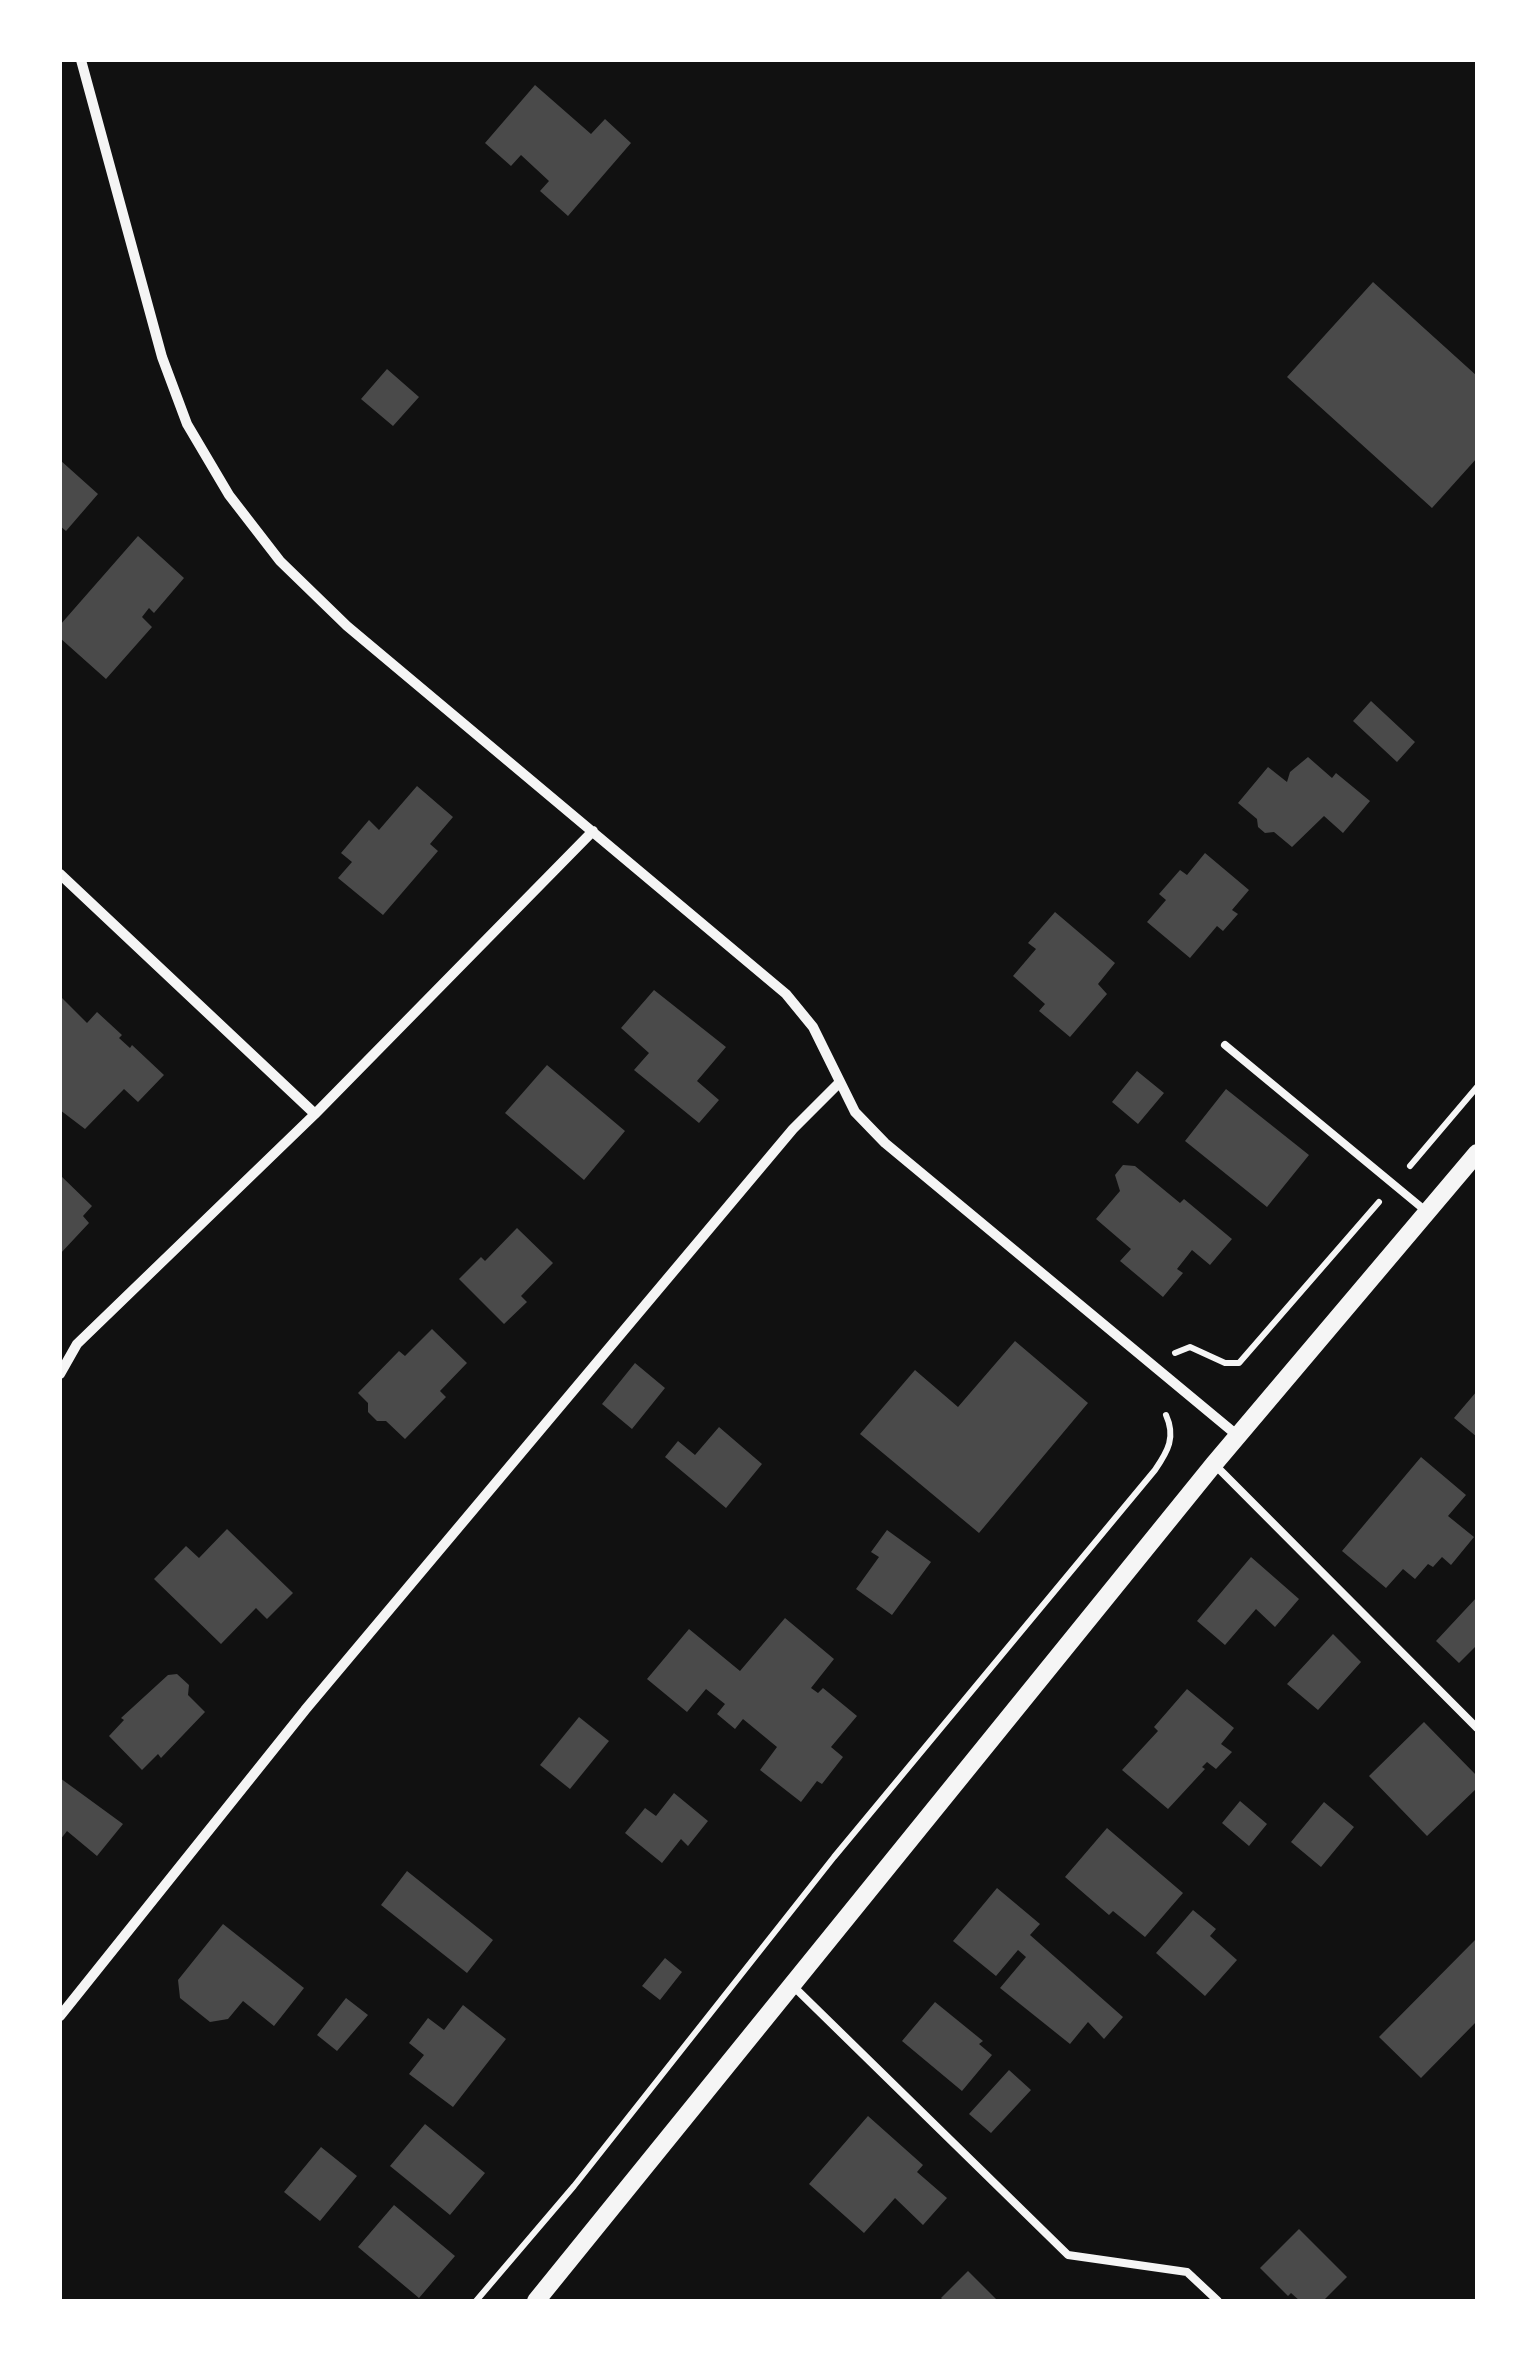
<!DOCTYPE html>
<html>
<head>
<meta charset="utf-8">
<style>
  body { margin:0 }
  #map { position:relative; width:1537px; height:2361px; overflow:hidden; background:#111; font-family:Quicksand,sans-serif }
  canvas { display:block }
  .frame { position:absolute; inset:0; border:62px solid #fff; pointer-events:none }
</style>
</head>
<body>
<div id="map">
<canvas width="1537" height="2361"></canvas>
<div class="frame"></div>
</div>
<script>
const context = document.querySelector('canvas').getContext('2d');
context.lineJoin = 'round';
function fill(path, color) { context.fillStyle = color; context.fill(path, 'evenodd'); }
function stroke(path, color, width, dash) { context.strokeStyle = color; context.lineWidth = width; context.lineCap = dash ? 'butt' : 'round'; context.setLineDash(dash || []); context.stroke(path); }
fill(new Path2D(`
  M535,85l56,49 14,-15 26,24 -63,73 -28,-25 9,-10 -28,-26 -10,11 -26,-23z
  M1373,282l104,94v82l-45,50 -145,-131z
  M387,369l32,28 -26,29 -32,-27z
  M60,460l38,34 -32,37 -6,-5z
  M138,536l46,42 -30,35 -5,-5 -7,9 10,10 -46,52 -46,-41v-13z
  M1371,701l44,41 -18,20 -44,-41z
  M1308,757l24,21 4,-5 34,28 -27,32 -19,-17 -32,31 -18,-15 -9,1 -7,-6 -1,-8 -19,-16 30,-36 19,15 3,-10z
  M417,786l36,31 -23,27 8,7 -55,64 -45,-37 14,-16 -11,-9 28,-33 10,10z
  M1205,853l44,37 -17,20 6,4 -15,17 -6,-5 -27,32 -43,-36 19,-22 -7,-6 21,-24 7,5z
  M1055,912l60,51 -17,21 9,10 -37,43 -31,-26 6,-7 -32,-28 23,-27 -8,-6z
  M654,990l72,57 -29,34 22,19 -20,23 -65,-53 15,-17 -28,-25z
  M60,996l27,27 10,-11 25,23 -3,3 11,10 2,-3 32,30 -26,27 -14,-13 -39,40 -25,-19z
  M547,1065l78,66 -41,49 -79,-67z
  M1137,1071l27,22 -26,31 -26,-22z
  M1226,1089l83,66 -42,52 -82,-66z
  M1123,1165l12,1 45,37 4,-4 48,40 -22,26 -18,-15 -15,19 6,4 -20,24 -43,-36 11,-12 -35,-30 24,-28 -5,-16z
  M60,1175l32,31 -9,10 6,7 -29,31z
  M517,1228l36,35 -32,33 6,6 -23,22 -45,-45 22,-22 4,4z
  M432,1329l35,34 -27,28 6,6 -41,42 -19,-18h-9l-9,-9v-9l-10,-10 41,-42 6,5z
  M1015,1341l73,62 -109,130 -119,-99 55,-64 43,37z
  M635,1363l30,25 -33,41 -30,-25z
  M1477,1391v46l-23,-19z
  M719,1427l43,37 -36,44 -61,-51 13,-16 17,14z
  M1421,1457l45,38 -18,21 26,21 -23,28 -9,-8 -9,10 -5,-3 -13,15 -12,-10 -17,19 -44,-37z
  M227,1529l66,64 -26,26 -11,-11 -35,36 -67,-65 32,-33 13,12z
  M887,1530l44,32 -39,53 -36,-26 23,-32 -8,-5z
  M1251,1557l48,42 -24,28 -19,-18 -31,36 -28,-24z
  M1477,1597v48l-18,18 -23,-22z
  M785,1618l49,41 -23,29 7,5 5,-5 34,28 -26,31 12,10 -21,27 -5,-3 -16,21 -41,-32 17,-23 -34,-28 -8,10 -18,-15 8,-10 -19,-15 -19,23 -40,-33 42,-50 51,42z
  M1333,1634l28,28 -43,48 -31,-26z
  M177,1674l12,11 -1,10 17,17 -44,46 -3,-4 -16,16 -33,-34 15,-16 -3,-2 47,-43z
  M1187,1689l47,39 -13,16 11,8 -16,17 -9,-7 -5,5 3,2 -37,40 -46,-39 36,-39 -4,-4z
  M579,1717l30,24 -39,48 -30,-24z
  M1424,1722l53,54v12l-50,48 -58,-60z
  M60,1778l63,46 -26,32 -30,-25 -7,9z
  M674,1793l34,28 -20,25 -7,-7 -19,24 -37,-30 20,-25 11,8z
  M1240,1801l27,23 -18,22 -27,-23z
  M1324,1802l30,25 -33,40 -30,-25z
  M1107,1828l76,65 -38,44 -32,-26 -4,4 -44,-38z
  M407,1871l86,69 -26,33 -86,-68z
  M997,1888l43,36 -10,11 93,82 -19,22 -16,-17 -18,22 -70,-56 26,-31 -8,-7 -22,26 -43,-35z
  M1193,1910l23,19 -6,7 27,24 -32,36 -49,-43z
  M223,1924l81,64 -30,38 -31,-25 -15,18 -18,3 -30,-24 -2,-18z
  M1477,1938v83l-56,57 -42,-41z
  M665,1958l17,14 -22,28 -18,-14z
  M346,1998l22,17 -31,36 -20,-16z
  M935,2002l48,39 -4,3 13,11 -30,36 -60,-50z
  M463,2005l43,34 -53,68 -44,-33 15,-19 -15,-12 19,-25 16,12z
  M1009,2070l22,20 -40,43 -22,-19z
  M868,2116l55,49 -6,7 30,26 -24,27 -28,-27 -31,35 -55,-49z
  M425,2124l60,49 -35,42 -60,-49z
  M321,2147l36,29 -37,45 -36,-29z
  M394,2205l61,51 -36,42 -61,-51z
  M1299,2229l48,48 -24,24h-23l-9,-8 -3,3 -28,-28z
  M968,2271l30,30h-54l-3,-3z`), '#4a4a4a');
stroke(new Path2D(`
  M1410,1166l67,-79
  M1175,1353l15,-6 35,16h14l140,-161
  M476,2301l98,-115 260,-329 321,-387c13,-19 21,-33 11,-55`), '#f5f5f5', 6);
stroke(new Path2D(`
  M1225,1045l202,167
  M1214,1464l263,264
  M792,1985l276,270 119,17 31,29`), '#f5f5f5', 8);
stroke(new Path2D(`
  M81,60l81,297 25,67 42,71 51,66 67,65 439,368 27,33 42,85 30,31 353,293
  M60,874l255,240
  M60,1374l17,-30 238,-230 278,-283
  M60,2016l245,-306 488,-581 46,-46`), '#f5f5f5', 10);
stroke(new Path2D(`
  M536,2301l678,-837 263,-311`), '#f5f5f5', 18);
</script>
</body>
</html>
